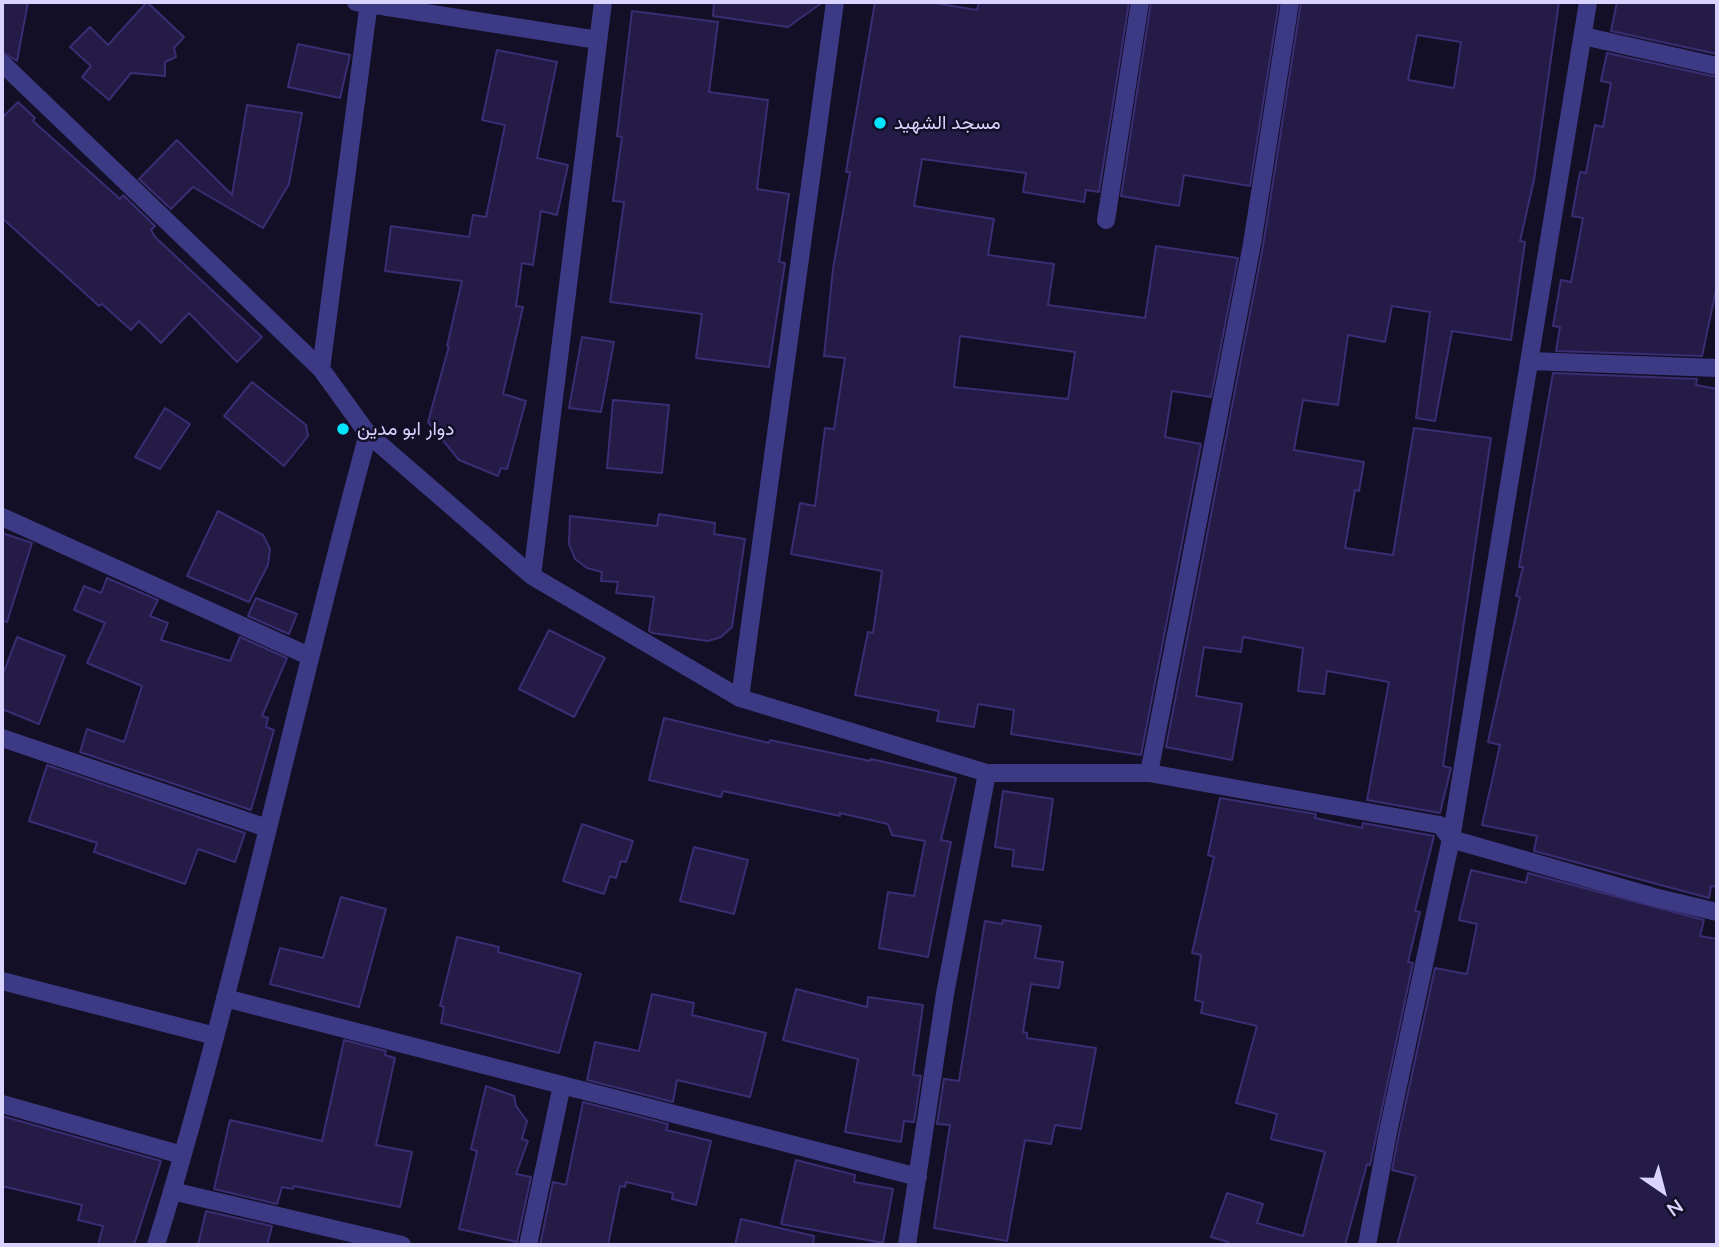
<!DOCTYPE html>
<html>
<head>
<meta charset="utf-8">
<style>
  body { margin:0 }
  #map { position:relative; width:1719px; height:1247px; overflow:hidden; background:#130f26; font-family:Mulish,sans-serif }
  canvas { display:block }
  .frame { position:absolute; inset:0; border:4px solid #d9d4ff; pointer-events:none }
  .north { position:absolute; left:1628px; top:1156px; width:70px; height:70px; -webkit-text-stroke:5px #130f26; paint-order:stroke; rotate:145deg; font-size:19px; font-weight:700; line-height:28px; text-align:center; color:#d9d4ff }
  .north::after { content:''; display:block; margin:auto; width:24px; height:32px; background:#d9d4ff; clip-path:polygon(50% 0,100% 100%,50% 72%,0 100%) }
</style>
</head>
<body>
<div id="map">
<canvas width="1719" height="1247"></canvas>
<div class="frame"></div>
<div class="north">N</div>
</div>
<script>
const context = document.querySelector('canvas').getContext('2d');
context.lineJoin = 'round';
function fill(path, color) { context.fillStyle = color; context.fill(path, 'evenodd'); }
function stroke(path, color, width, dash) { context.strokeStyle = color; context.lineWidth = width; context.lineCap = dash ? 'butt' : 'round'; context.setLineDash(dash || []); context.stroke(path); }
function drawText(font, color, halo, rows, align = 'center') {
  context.font = font + ' Mulish,Vazirmatn,sans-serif'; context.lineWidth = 5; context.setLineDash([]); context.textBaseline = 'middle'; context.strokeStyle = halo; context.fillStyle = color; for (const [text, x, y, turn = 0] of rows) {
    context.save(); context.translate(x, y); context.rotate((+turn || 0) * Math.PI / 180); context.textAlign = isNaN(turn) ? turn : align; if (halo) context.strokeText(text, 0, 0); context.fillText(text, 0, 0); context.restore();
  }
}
const building = new Path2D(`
  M2,2h26l-11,59 -15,-9z
  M147,2l37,35 -10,11 2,9 -11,5v14l-34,-3 -22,27 -27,-23 9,-11 -21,-19 20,-20 18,18z
  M714,2h109l-35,25 -75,-11z
  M875,2h53l49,8 2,-8h150l-30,190 -13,-2 -2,12 -61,-10 3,-19 -104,-14 -8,47 80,13 -6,36 66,9 -6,41 97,13 11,-72 82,12 -27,139 -39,-6 -7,46 36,7 -60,311 -130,-21 3,-24 -36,-6 -4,23 -37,-6 2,-10 -84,-16 13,-63 5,1 9,-62 -91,-17 9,-51 15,3 10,-78 9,1 11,-71 -21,-2 9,-87 17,-97h-4zM960,336l115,16 -7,47 -114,-12z
  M1151,2h128l-29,184 -66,-11 -5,31 -58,-10z
  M1301,2h258l-25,178 -14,61 5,1 -14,98 -59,-9 -17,90 -19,-3 14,-106 -38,-6 -7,36 -37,-7 -10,70 -35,-5 -9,50 70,12 -5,29 -4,-1 -10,58 48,7 21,-127 77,10 -48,328 8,2 -11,45 -73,-13 22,-118 -62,-11 -3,23 -26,-3 5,-43 -60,-11 -2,15 -37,-5 -8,49 46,8 -10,56 -66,-13 97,-501zM1417,35l44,7 -7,46 -46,-8z
  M1617,2h100v52l-106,-23z
  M632,11l86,11 -9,70 59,8 -11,89 32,5 -10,68 6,1 -16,104 -73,-9 6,-44 -92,-12 14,-100 -11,-1 9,-64 -5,-1z
  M298,44l52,11 -10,43 -52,-11z
  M497,50l60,12 -20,96 31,7 -11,50 -16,-4 -8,54 -11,-2 -6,43 7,1 -20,87 23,7 -19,68 -6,-1 -3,8 -39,-16 -31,-38 21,-76h-2l15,-65 -77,-10 6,-45 78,11 4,-22 13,2 19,-92 -23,-5z
  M1607,53l110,24v208l-15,71 -146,-5 4,-24 -7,-1 8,-46 10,2 12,-64 -11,-2 8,-44 6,1 9,-48 8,2 8,-44 -10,-2z
  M18,102l17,16 -2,3 87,78 3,-4 32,31 -4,4 4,7 107,100 -25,25 -48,-49 -28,30 -22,-22 -8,9 -29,-26 -3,2 -97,-88v-100z
  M247,105l55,8 -13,71 -26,44 -70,-41 -22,22 -32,-30 38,-39 55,55z
  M582,337l32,5 -13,70 -32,-4z
  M1553,373l144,6 -1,6 21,4v498l-6,-1 -2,12 -175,-47 3,-15 -55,-11 18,-80 -12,-3 32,-145 -4,-1 7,-29h-4z
  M252,382l54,43 2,11 -24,30 -60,-50z
  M613,400l56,5 -7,68 -55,-5z
  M165,408l25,16 -30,45 -25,-12z
  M218,511l45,24 7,14 -2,16 -19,37 -62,-26z
  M659,514l56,9 -1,11 31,5 -13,88 -11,10 -13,4 -56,-8 -3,-2 5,-34 -38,-4 2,-11 -17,-1 1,-9 -15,-4 -12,-9 -6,-15 1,-28 87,10z
  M2,533l30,10 -25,79 -5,-1z
  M107,578l51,22 -8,16 18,7 -7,17 69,21 10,-24 47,21 -25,58 6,2 -2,9 8,3 -23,80 -171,-58 7,-23 37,13 18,-56 -55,-23 18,-40 -31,-13 10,-24 17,7z
  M256,598l41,16 -8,20 -41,-18z
  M549,630l56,28 -31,59 -55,-28z
  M17,637l48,19 -26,68 -37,-15v-32z
  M664,718l105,25 1,-3 100,21 1,-2 85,19 -15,62 10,2 -23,115 -49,-9 9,-56 26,4 11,-55 -33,-6 -4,-11 -48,-11v3l-117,-25 -2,6 -72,-17z
  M47,765l198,68 -10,29 -37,-13 -13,35 -91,-32 3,-9 -68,-22z
  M1003,791l50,8 -10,71 -31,-4 2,-16 -19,-3z
  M1220,798l96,16 -1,4 47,10 1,-5 71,13 -19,75 5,1 -12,50 5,1 -43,202 -3,-1 -22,81h-118l1,-3 -17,-5 16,-44 36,11 -6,19 46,13 22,-84 -54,-13 6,-25 -41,-11 21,-77 -56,-13 2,-11 -8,-2 6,-45 -9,-2 22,-96 -6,-2z
  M582,824l51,17 -7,21 -5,-1 -5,17 -6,-2 -6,18 -41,-13z
  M694,847l54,13 -14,54 -54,-13z
  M1471,870l55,13 2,-10 176,47 -4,16 17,3v306h-320l19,-69 -24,-6 7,-36 36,-166 32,6 10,-50 -18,-4z
  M341,897l45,12 -27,98 -89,-23 10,-36 43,10z
  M1003,920l38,6 -6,32 28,4 -4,26 -28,-4 -8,48 4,1v5l69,10 -15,81 -26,-4 -4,19 -26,-4 -18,101 -73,-13 16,-103 -13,-1 7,-45 15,2 26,-160 17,3z
  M457,937l42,10 -1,5 83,22 -22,79 -118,-30 3,-16 -4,-1z
  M796,989l71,18 1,-10 55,8 -10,70 8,1 -7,46 -10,-1 -3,21 -56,-10 13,-73 -75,-19z
  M652,994l42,9 -2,12 74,18 -16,64 -73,-17 -4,22 -86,-22 8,-38 44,9z
  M344,1040l42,11 -1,4 10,3 -19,87 36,7 -12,55 -106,-21 -1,3 -11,-2 -5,17 -63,-15 16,-69 92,21z
  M486,1086l28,10 2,10 11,15 -5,18 6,2 -12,33 15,3 -14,65 -58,-13 18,-78 -6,-2z
  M583,1102l85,22 -2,6 45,11 -15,64 -24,-6 1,-6 -47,-11 -1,5 -5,-1 -12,59h-68l13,-63 13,3z
  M2,1116l159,45 -27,84h-36l5,-19 -25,-6 4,-15 -80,-19z
  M796,1160l59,15 -1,7 39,7 -10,54 -102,-19z
  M206,1211l66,15 -5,19h-69z
  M741,1219l73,17 -1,9h-78z`);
fill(building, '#241b47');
stroke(building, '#3b2d73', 2);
stroke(new Path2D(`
  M356,2l242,38
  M1583,36l134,30
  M2,63l319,306 47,65 164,142 208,122 247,75h162l291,52 11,14 203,58 63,15
  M1106,220l34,-218
  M1530,361l187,7
  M321,369l48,-367
  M2,517l307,139
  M532,576l71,-574
  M740,698l95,-696
  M2,738l265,90
  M1149,773l103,-529 38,-242
  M2,981l213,55
  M225,998l693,179
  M2,1104l180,51
  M172,1191l230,54
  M156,1245c82,-267 138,-541 212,-811
  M528,1245l34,-160
  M907,1245l38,-251 42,-221
  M1367,1245l21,-113 63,-293 137,-837`), '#3d3a85', 18);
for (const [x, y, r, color] of [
  [880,123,7,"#00e5ff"],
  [343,429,7,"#00e5ff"]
]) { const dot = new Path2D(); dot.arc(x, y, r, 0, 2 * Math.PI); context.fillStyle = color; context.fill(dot); stroke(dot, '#130f26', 2.5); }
drawText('19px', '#d9d4ff', '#130f26', [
  ["مسجد الشهيد",894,123],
  ["دوار ابو مدين",357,429]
], 'left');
</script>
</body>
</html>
